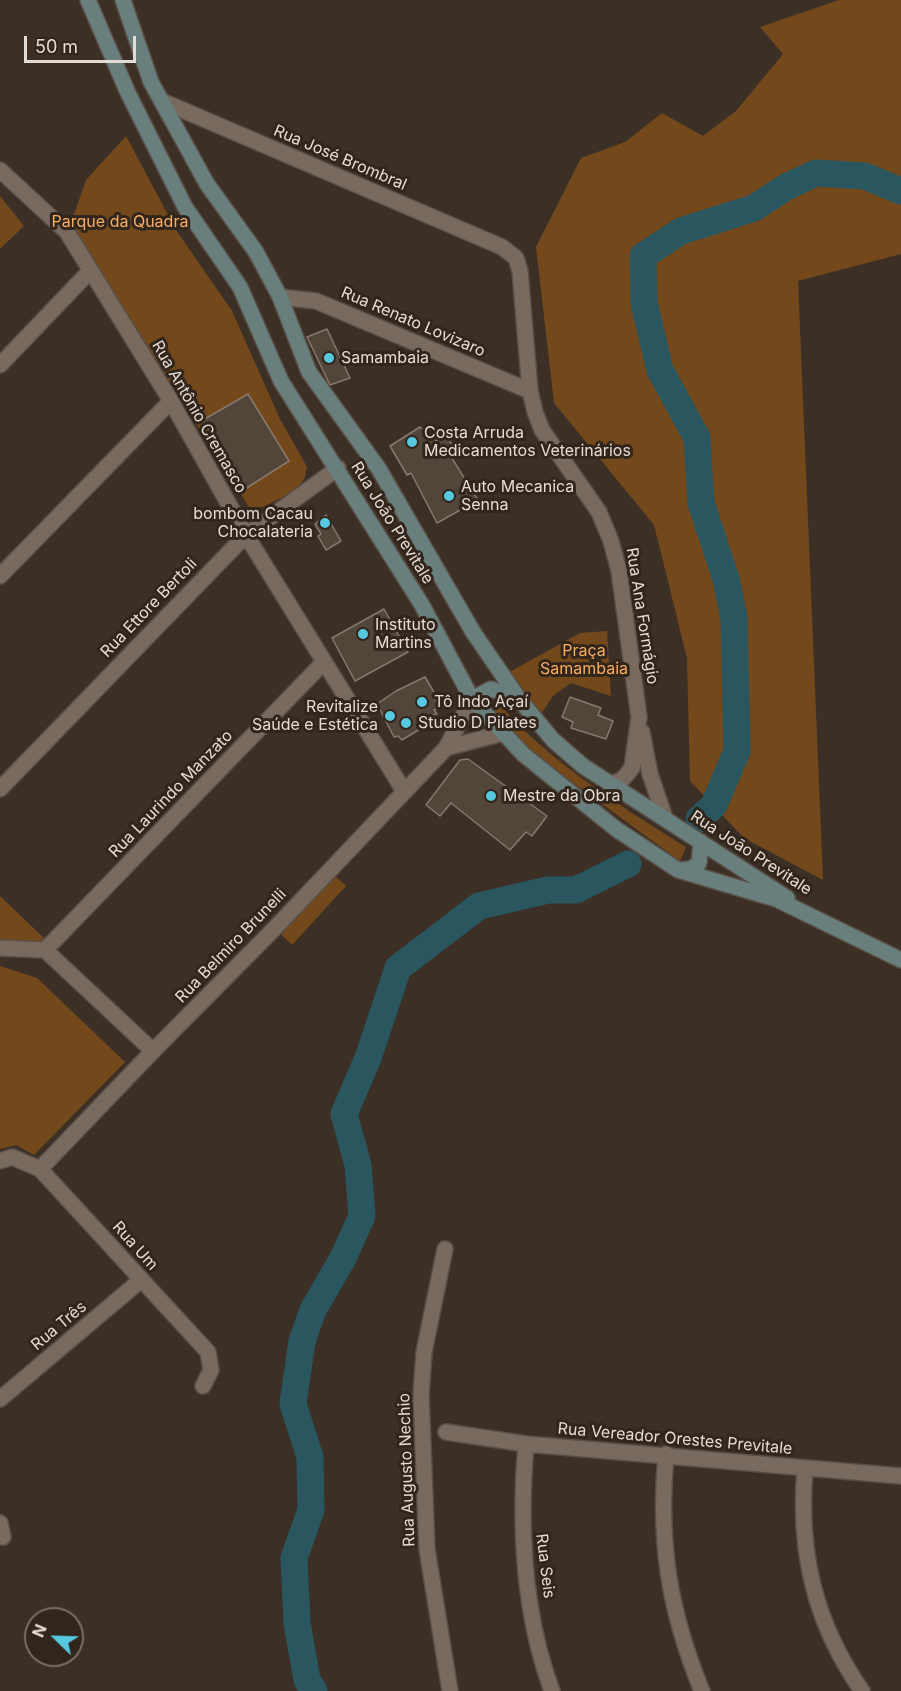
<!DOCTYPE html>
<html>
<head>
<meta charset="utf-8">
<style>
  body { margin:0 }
  #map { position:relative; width:901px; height:1691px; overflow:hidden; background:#3c3026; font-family:Inter,sans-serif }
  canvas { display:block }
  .north { position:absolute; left:24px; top:1607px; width:60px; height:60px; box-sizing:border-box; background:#32261c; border:2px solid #796e66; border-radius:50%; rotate:293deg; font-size:16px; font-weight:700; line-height:24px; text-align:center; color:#e3dbd5 }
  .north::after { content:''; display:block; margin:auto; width:21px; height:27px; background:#56c9e1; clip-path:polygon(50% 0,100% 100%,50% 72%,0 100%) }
  .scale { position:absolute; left:24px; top:36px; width:112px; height:27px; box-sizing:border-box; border:3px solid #e3dbd5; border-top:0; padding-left:8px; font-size:18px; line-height:21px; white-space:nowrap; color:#e3dbd5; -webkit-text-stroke:4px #32261c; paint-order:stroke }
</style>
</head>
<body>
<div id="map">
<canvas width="901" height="1691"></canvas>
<div class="north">N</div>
<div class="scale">50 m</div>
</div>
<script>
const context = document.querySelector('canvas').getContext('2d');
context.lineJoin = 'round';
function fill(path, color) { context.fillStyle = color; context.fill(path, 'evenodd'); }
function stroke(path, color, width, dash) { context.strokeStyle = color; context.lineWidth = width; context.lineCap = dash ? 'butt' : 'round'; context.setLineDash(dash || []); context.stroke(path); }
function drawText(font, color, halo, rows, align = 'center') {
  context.font = font + ' Inter,sans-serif'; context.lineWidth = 6; context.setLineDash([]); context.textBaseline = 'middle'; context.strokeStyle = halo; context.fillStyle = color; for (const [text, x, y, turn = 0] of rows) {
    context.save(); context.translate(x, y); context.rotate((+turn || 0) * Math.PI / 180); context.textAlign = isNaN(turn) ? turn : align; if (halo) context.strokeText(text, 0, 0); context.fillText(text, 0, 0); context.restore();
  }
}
fill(new Path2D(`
  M839,0h62v254l-103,27 25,599 -79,-42 -54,-57 -3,-123 -33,-133 -100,-122 -18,-156 45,-89 44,-16 37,-29 41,23 33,-25 47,-57 -23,-27z
  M126,136l50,94 56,81 48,108 27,48 -2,10 -8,13 -34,17h-14l-179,-281 16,-46z
  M0,196l24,30 -24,23z
  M607,631l4,65 -40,-13 -18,13 -12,18 -35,-40 74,-41z
  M499,704c53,60 120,101 187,143l-6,14 -149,-109 -41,-41z
  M334,875l12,11 -54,59 -11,-11z
  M0,896l45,43 -8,6 -37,-2z
  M0,966l37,12 88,84 -91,93 -18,-10 -16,4z`), '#73491c');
stroke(new Path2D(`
  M699,819l15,-14 23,-54 -3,-133 -8,-39 -25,-76 -4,-65 -37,-68 -16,-67 -1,-47 38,-25 73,-23 32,-21 30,-14 49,3 36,15
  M314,1691l-7,-11 -10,-57 -3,-65 17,-48 -1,-53 -17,-53 9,-63 11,-31 30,-52 19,-42 -4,-51 -14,-51 24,-56 30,-90 81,-62 69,-16h28l52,-26`), '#2a5660', 27);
const building = new Path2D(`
  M327,329l23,49 -20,7 -23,-48z
  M248,394l41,67 -44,28 -42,-69z
  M420,427l17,14 9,-6 8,13 -6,4 30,48 -41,23 -26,-50 -4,2 -17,-29z
  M326,515l15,26 -15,9 -8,-14 3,-2 -6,-10z
  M384,609l24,43 -53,29 -23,-43z
  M425,677l10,17 -2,2 6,12 -5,2 3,4 -9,2 3,5 -13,5 2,3 -18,11 -4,-4 -4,1 -17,-33 19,-13z
  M570,697l31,11 -3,7 15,6 -7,18 -35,-11 2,-6 -11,-5z
  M468,759l79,57 -15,20 -6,-4 -16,18 -59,-47 -11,13 -14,-11 34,-45z`);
fill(building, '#52463b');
stroke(building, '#86786c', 1.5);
const minor = new Path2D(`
  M164,102l338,145 14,11 4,13 10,120 5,21 7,18 57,82 12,29 8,30 20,146 -7,51 -10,12 -11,4
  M0,170l67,62 104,169 75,134 158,256
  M280,297l36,4 214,90
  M0,365l90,-94
  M0,576l171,-175
  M642,732l8,42 15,44
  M0,789l246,-254 92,-67
  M45,950l278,-287
  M0,1161l12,-4 28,12 168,183 3,18 -8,16
  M40,1169l113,-118
  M445,1249l-21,103 -3,43 6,154 23,142
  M0,1399l141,-119
  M446,1432l80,12 375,32
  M526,1444c-7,82 -3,169 26,247
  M666,1454c-8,87 3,157 36,237
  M805,1468c-7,83 9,154 57,223
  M0,1523l3,14`);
const tertiary = new Path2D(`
  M446,748l57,-15
  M0,948l45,2 108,101 122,-123 171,-180 26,-49`);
const secondary = new Path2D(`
  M88,0l40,93 57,114 55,80 41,94 141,224 50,94 51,55 93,75 62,41 98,29 125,61
  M123,0l28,82 56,102 49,68 24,45 29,75 70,97 94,163 46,67 34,41 30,26 204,132
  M472,699l19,-10 28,10
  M678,870l13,-1 8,-6 2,-21`);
stroke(minor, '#594f46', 18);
stroke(tertiary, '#594f46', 18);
stroke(secondary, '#594f46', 18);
stroke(minor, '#786a5e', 15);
stroke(tertiary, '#786a5e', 15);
stroke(secondary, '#687f7e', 15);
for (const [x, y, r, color] of [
  [329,358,6,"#56c9e1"],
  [412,442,6,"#56c9e1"],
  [449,496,6,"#56c9e1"],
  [325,523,6,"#56c9e1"],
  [363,634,6,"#56c9e1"],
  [422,702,6,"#56c9e1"],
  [390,716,6,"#56c9e1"],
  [406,723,6,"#56c9e1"],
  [491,796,6,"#56c9e1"]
]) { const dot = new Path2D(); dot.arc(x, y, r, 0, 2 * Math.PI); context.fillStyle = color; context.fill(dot); stroke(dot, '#32261c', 2); }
drawText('16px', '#e3dbd5', '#32261c', [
  ["Rua José Brombral",340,158,23],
  ["Rua Renato Lovizaro",413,322,23],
  ["Rua Antônio Cremasco",199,417,60],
  ["Rua João Previtale",392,523,58],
  ["Rua Ettore Bertoli",149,608,-46],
  ["Rua Ana Formágio",642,616,81],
  ["Rua Laurindo Manzato",171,794,-46],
  ["Rua João Previtale",751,853,33],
  ["Rua Belmiro Brunelli",231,946,-46],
  ["Rua Um",135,1246,48],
  ["Rua Três",59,1326,-40],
  ["Rua Vereador Orestes Previtale",675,1439,5],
  ["Rua Augusto Nechio",407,1470,-92],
  ["Rua Seis",545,1566,83]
]);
drawText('16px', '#f6ac62', '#32261c', [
  ["Parque da Quadra",120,222],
  ["Praça",584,651],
  ["Samambaia",584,669]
]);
drawText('16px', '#e3dbd5', '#32261c', [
  ["Samambaia",341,358],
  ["Costa Arruda",424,433],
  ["Medicamentos Veterinários",424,451],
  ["Auto Mecanica",461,487],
  ["Senna",461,505],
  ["bombom Cacau",313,514,"right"],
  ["Chocalateria",313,532,"right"],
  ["Instituto",375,625],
  ["Martins",375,643],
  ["Tô Indo Açaí",434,702],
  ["Revitalize",378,707,"right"],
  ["Saúde e Estética",378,725,"right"],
  ["Studio D Pilates",418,723],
  ["Mestre da Obra",503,796]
], 'left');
</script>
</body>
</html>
